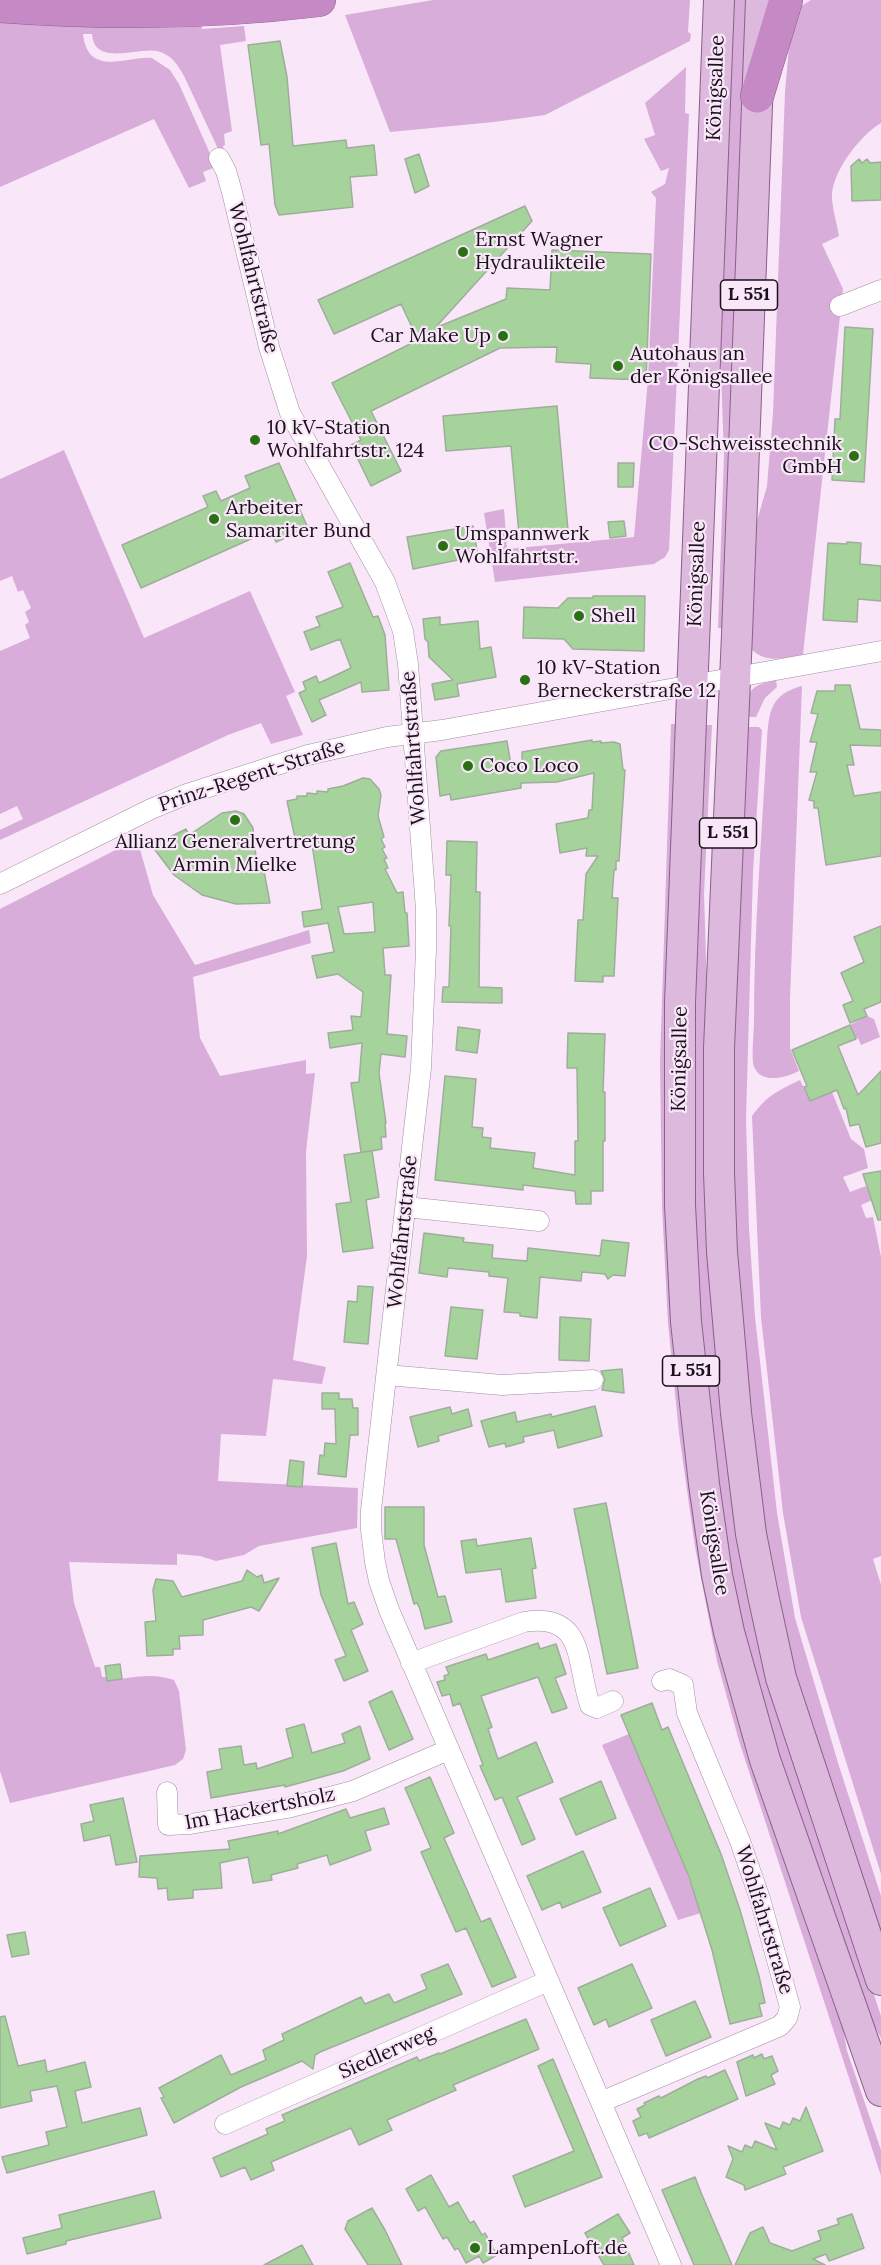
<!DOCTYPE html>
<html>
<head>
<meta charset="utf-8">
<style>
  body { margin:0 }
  canvas { display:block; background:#f9e6f9 }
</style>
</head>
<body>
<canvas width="881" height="2265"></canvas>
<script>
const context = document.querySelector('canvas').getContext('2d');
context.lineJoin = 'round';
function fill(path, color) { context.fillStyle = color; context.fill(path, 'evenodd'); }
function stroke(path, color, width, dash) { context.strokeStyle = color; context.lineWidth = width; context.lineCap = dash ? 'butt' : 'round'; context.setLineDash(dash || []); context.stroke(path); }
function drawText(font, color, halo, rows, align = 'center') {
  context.font = font + ' Lora,serif'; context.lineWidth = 4.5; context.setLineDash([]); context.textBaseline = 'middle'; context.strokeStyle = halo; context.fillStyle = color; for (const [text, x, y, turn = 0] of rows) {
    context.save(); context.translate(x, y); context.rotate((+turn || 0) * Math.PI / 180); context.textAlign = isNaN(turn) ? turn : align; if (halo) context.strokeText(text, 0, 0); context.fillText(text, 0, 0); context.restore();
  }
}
fill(new Path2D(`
  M433,0h257l-2,32 3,2 -1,7 -145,74 -51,7 -104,10 -45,-117z
  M730,0h21l-24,629 -9,-1 6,-172 -4,-111 7,-154z
  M811,0h70v123c-21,12 -51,51 -49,76 1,12 5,25 7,37l-17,8 21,45 -39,356 -1,10c-20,3 -36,9 -52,-6l4,-121 12,-42 6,-73 12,-321 4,-45 7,-38z
  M0,18l201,5 1,6 42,-3 2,15 -26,4 12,86 -8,3 1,11 -2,1 1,5 -4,2 -36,-77c-6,-11 -13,-22 -27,-25 -19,-4 -63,16 -65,-17h-9c5,44 44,22 69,24l18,12 9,14 37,83 -13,5 3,9 -17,7 -35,-69 -154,68z
  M686,67l-1,46 4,1 -20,436 -4,7 -11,7 -159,18 -11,-69 20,-4 3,40 127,-12 14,-158 8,-181 -5,-6 14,-8 4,-16 -8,3 -17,-32 11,-4 -10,-32z
  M64,450l80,188 106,-47 45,101 -9,4 17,39 -32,9 -10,-21 -33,12 -228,105v-10l23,-11 -6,-13 -17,8v-163l30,-13 -5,-13 4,-3 -4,-10 6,-4 -8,-18 -5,2 -6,-16 -12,5v-102z
  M776,680l1,7 -12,11 -9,19h-12c4,-27 5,-31 32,-37z
  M802,686l-12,313v49l9,23c-12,6 -37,14 -45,-4 -3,-8 0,-35 0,-45 0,-95 8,-189 13,-283 2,-28 4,-45 35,-53z
  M671,724h8l15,763 146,523 7,41 34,99v26l-142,-435 -22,-80 -22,-114 -16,-114 -11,-110 -6,-116 -2,-145z
  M704,725h8l-8,169 13,422 111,539 53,161v22l-18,-34 -61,-169 -62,-204 -38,-259 -13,-291z
  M744,727h15l3,3 -9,142 -7,246 3,110 6,89 22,196 18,105 44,148 42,130v53l-89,-275 -31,-142 -32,-361z
  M137,839l16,56 42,70 114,-35 2,13 -118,34 7,61 20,38 86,-16v14l9,-1 -9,79 1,104 -14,104 33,7 -4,17 -49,-5 -7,57 -45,-2 -3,47 140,7 -1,40 -98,18 -15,9 -28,6 -16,-5 -23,-2v11l-108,-3 5,41 21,64h5l2,10h4l1,4c22,-3 45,-9 67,-1l5,11 7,59 -3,9 -8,6 -165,38 -10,-32v-862z
  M867,1016l7,3 6,18 -19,8 -3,-7 -2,1 -6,-14z
  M800,1080l10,21 22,-9 19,47 13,10 4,19 -25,9 7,15 16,-6 6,14 -11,5 5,13 7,-1 8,40v299l-8,3 8,26v289l-80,-257 -18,-104 -22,-196 -9,-201c15,-21 26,-25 48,-36z
  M629,1734l46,106 26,73 -23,7 -76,-175z`), '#d9add9');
const building = new Path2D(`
  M280,41l7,36 6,69 53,-6 1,8 27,-3 3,30 -27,2 3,30 -74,8 -4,-10 -6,-61 -8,1 -13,-100z
  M419,154l10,32 -14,7 -10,-34z
  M859,159l3,4 5,-4 3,4 11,-1v38l-29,1 -1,-35z
  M525,206l7,15 -97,107 71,-29 1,-11 43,2 2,-40 99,4 -5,126 -56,-2 1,-14 -35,-2 1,-15 -57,1 -129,63 30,60 -30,15 -20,-41 10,-5 -29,-57 86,-43 -17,-36 -67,30 -16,-34z
  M845,327l28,2 -9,153 -32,-2 3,-61h5z
  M557,406l11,124 -49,4 -8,-88 -65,5 -3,-35z
  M279,463l29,65 -32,14 -5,-12 -130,58 -19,-43 86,-38 -5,-11 13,-5 5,10 29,-13 -5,-12z
  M618,463h16l-1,24h-15z
  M624,521l2,15 -16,2 -2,-16z
  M473,526l5,30 -65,13 -6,-32z
  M847,542l14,1 -1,21 21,2v35l-23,-2 -1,23 -34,-2 5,-77 19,1z
  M350,563l23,54 5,-1 7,19 4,55 -27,2 -1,-10 -42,18 7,15 -14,7 -13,-29 7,-3 -3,-8 13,-6 3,7 32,-15 -11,-29 -29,11 -7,-18 16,-6 -4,-9 27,-10 -15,-35z
  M593,596h52l-1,55 -71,-2 -9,-10 -41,-1 1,-31 34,1 10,-10h25z
  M440,617v8l38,-4 2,28 11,-2 5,30 -39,7 2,12 -24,4 -3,-16 21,-4 -24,-23 -1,-15 -3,-3 -2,-20z
  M835,685h15l10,44 21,1v16l-31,-1 4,20h-7l7,31 27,-4v64l-55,9 -8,-57h-4v-7l-5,-1 8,-28h-7l7,-30h-7l8,-28 -7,-1 6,-22h18z
  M592,740v2l9,-1v2l13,-1 6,2 3,26h2l-6,91h-3v9h-2l-2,28h6l-4,78h-11v6l-28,-1 3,-61h5l3,-46 12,-18h-12l1,-8 -27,5 -4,-29 32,-6 1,-8h3l2,-37 -37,9 -36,1v5l-70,12 -1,-6 -10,2 -4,-39 5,-6 66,-10 4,24 11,-1v-12z
  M363,778l7,1 9,10 2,6 -3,21 6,21 -3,2 4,8 -3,2 5,9 -3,1 4,9 -3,1 12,24 6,-1 2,21h2l2,33 -26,2 2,27h6l-4,59 20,2 -2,21 -24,-3 -2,19 7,50h-1l1,14h-5l1,12 -10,2 7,46 -13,3 7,48 -30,4 -7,-48 15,-2 -7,-47 27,-4 -10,1 -10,-69 8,-1 3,-39 -32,5 -2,-15 25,-3 -2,-14 10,1 2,-25 -25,-18 -21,4 -5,-22 22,-4 -6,-29 -24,4 -2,-15 20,-3 -11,-71 -4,1 -2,-3 -10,2 -8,-37 10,-2v-3h10v-3l10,1v-3l11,1v-3l15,-3zM373,902l2,30 -31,2 -6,-27z
  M236,811l8,3 9,14 4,39 6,-1 7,37 -34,1 -34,-9 -28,-20 -22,-29 34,-17 3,6 33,-22z
  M447,841l30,1 -1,50h4l-1,95 23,1v15l-60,-1 1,-15h6l2,-61h-2l2,-51h-5z
  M881,926v76l-17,7 3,7 -17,7 -7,-18 10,-4 -12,-28 23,-11 -10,-25z
  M850,1025l6,14 -18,7 20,49 23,-24v72l-15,4 -7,-23 -9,2 -4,-18 -2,1 -7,-19 -27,11 -6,-14 3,-1 -15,-36z
  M458,1027l22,3 -3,23 -21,-3z
  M568,1033l37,1 -2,58h2v49h-2v50h-12v13h-15l-1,-13 -52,-6v5l-88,-10 10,-104 31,3 -4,48 11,1 -1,9 9,1 -1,10 45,5 -2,15 42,7v-34h3l-1,-73h-10z
  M881,1171v49h-3l-15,-46z
  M424,1233l40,5 -1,4 30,3 -1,13 35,3 1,-13 72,8 2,-16 27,3 -4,33 -12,-1 -5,4 -3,-5 -23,-2 -1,9 -41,-4 -3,41 -17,-2v-3l-16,-1 4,-34 -19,-2v-4l-41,-4 -1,9 -28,-4z
  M358,1286l15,1 -5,57 -24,-2 4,-41 9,1z
  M451,1307l32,3 -6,49 -32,-3z
  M560,1317l31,2 -2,42 -30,-1z
  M622,1369l2,24 -22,-3 3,-11 -4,-8z
  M322,1393h17v6h13l1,9h5v27h-8l-4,42 -28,-3 2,-19 4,1 1,-13 11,1 -1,-35h-13z
  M595,1406l7,30 -44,12 -4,-18 -31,7 1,5 -18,5 -1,-4 -16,4 -8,-26 34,-9 2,10 34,-8 1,3z
  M450,1407l2,7 16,-5 4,17 -34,10 1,5 -21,6 -8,-30z
  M290,1460l14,2 -2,25 -15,-1z
  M606,1503l32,165 -31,6 -33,-165z
  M385,1507h39v38l14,52 7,-1 7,26 -27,7 -5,-20 -3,-6 -3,1 -18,-65h-11z
  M531,1538l5,30 -4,1 4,29 -30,4 -5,-33 -35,4 -5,-32 15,-2 1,7z
  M336,1543l12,61 6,-2 9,22 -12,6 17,41 -24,10 -9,-21 11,-4 -25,-61 -9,-47z
  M247,1570l10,7 5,-2 2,8 15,-5 -20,33 -8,-4 -48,13v15l-24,1 1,13h-7v6l-26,1 -2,-34 11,-1 -3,-31 3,-11 17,2 9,16 60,-16z
  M538,1643l2,6 16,-5 10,30 -11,4 12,30 -15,5 -14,-36 -57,19 11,31 -4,2 10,30 38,-17 17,40 -36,15 18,42 -13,6 -20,-48 -7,3 -15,-34 3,-1 -23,-62 -7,3 -3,-12 -8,2 -5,-14 8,-2 -1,-4 5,-2 -3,-7 40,-13 2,6z
  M120,1664l2,15 -15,2 -2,-15z
  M392,1691l21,48 -24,11 -20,-48z
  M652,1703l10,27 6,-3 53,127 19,56 19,66 6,27 -6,1 3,12 -32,8 -18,-74 -23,-73 -68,-162z
  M304,1724l8,29 33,-10 -3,-9 18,-8 10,33 -27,12 -58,16v-2l-74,13 -4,-26 15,-3 -3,-20 22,-3 3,19 12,-2 1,6 36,-12 -7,-28z
  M430,1777l24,56 -10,5 37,84 9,-4 26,59 -24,10 -26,-59 -10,4 -35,-80 10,-4 -26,-60z
  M601,1781l15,37 -40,17 -16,-36z
  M123,1798l14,64 -21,3 -6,-30 -26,6 -3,-17 13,-3 -4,-16z
  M384,1808l5,16 -24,7 6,19 -41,15 -3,-10 -30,9 1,4 -27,7 1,5 -19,3 -5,-26 -28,6 2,25 -29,2v8l-25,2 -1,-12 -9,1 -1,-11 -18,-1 1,-21 90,-7 -2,-8 50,-10v3l68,-25 4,9z
  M583,1851l18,41 -39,16 -2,-6 -18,8 -15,-34z
  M650,1888l16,38 -46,20 -17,-38z
  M25,1932l4,22 -17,3 -5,-22z
  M448,1964l14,30 -142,58 -5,3 -2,14 -11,-8 -61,26 -67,36 -13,-25 3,-1 -5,-9 62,-33 10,20 35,-15 -3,-10 21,-10 -2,-6 79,-37 4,7 24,-10 5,9 33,-14 -6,-14z
  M632,1964l20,44 -43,19 -3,-8 -12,6 -16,-37z
  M695,2001l16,36 -45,19 -15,-36z
  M5,2016l13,50 27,-6 2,12 38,-10 6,25 -16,4 7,32 58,-15 7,27 -140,38 -5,-16 47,-12 -3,-13 21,-5 -10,-41 -27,5 2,10 -32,7v-91z
  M526,2019l13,30 -86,36 3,5 -69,30 5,10 -33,15 -8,-17 -80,34 3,8 -23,10 -6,-13 -24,10 -8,-19 55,-24 -2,-5 19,-8 -3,-6 135,-58 2,4 20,-8 1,1z
  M762,2054l2,5 8,-3 6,15 -7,4 4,9 -29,12 -9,-34 16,-7 1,3z
  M553,2059l49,118 -77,30 -12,-31 61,-25 -36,-85z
  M725,2070l13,29 -89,39 -2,-5 -8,3 -6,-15 8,-4 -4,-8 8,-4 -1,-2 15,-7 2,2 37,-19 8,-3 1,2z
  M806,2107l17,44 -40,16 3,7 -41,16 -1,-5 -18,-8 7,-18 -5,-13 14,6 3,-7 7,3 3,-7 22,9 -12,-27 15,6 3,-7 7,3 3,-7 7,3z
  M431,2175l18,32 9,-5 12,21 4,-2 8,14 3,-2 12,22 -14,8 -4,-7 -13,7 -8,-15 -3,2 -8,-13 -4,2 -18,-32 -7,4 -12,-22z
  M695,2177l7,18 30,70h-38l-32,-75z
  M154,2191l7,27 -95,23v3l-39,10 -4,-16 39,-10 -3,-13z
  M372,2208l13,22 17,35h-34l-23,-36 3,-8z
  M618,2214l12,19 -8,5 12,27h-30l-19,-32z
  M852,2214l12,34 -35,13 -3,-7 -13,5 12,6h-90l15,-32 13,-6 7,16 22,8 29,-11 -3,-9 21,-7 -2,-5z
  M302,2245l11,20h-49z`);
fill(building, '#a6d39c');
stroke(building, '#9eae9b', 1.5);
const street = new Path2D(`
  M219,158l7,13 6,21 37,155 21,66 95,169 18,49 5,33 18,246v40l-5,118 -50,442v20l4,32 4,19 10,29 282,655
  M840,306l41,-16
  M0,884l151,-75 36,-15 121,-39 79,-18 55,-7 439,-79
  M406,1207l133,14
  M387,1375l115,10 91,-5
  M411,1663l113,-41c62,-10 52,42 66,83l7,3 16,-7
  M167,1792l1,33 22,-1 97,-16 47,-12 19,-5 95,-41
  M601,2102l179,-76 7,-8 3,-11 -30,-108 -20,-58 -53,-128 -4,-28 -14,-6 -7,2
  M225,2124l323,-143`);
const primary = new Path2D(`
  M719,0l-39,1003v202l6,117 18,162 13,91 12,57 36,128 116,331
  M761,0l-24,634 -18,414v125l3,79 14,161 15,121 12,61 18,83 100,302`);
const highway = new Path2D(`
  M0,6c107,8 213,7 319,-6
  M757,96l29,-96`);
stroke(street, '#a18fa1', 21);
stroke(primary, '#896089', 32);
stroke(highway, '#896089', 34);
stroke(street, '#fff', 20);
stroke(primary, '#dcb9dd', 30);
stroke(highway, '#c58ac6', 33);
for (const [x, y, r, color] of [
  [463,252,6,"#287011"],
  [503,336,6,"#287011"],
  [618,366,6,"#287011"],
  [255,440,6,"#287011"],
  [854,456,6,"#287011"],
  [214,519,6,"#287011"],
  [443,546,6,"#287011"],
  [579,616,6,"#287011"],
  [525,680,6,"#287011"],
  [468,766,6,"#287011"],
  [235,820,6,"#287011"],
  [475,2248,6,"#287011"]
]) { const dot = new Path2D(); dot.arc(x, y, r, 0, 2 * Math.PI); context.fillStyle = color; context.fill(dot); stroke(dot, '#f9e6f9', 2); }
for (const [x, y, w] of [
  [749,295,57],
  [728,833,57],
  [691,1371,57]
]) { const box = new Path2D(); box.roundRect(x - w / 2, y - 15, w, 30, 4.5); context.fillStyle = '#f9e6f9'; context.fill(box); stroke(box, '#191219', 1.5); }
drawText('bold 18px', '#191219', null, [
  ["L 551",749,295],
  ["L 551",728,833],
  ["L 551",691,1371]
]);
drawText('20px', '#191219', '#f9e6f9', [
  ["Königsallee",716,88,-88],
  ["Wohlfahrtstraße",253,278,76],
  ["Königsallee",697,574,-88],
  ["Wohlfahrtstraße",414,748,-94],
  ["Prinz-Regent-Straße",252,776,-18],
  ["Königsallee",680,1059,-89],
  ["Wohlfahrtstraße",403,1232,-84],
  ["Königsallee",714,1543,81],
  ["Im Hackertsholz",260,1809,-11],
  ["Wohlfahrtstraße",764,1920,73],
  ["Siedlerweg",387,2053,-24]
]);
drawText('20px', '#191219', '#f9e6f9', [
  ["Ernst Wagner",475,240],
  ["Hydraulikteile",475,263],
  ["Car Make Up",491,336,"right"],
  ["Autohaus an",630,354],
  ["der Königsallee",630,377],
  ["10 kV-Station",267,428],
  ["Wohlfahrtstr. 124",267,451],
  ["CO-Schweisstechnik",842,444,"right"],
  ["GmbH",842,467,"right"],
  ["Arbeiter",226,508],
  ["Samariter Bund",226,531],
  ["Umspannwerk",455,534],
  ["Wohlfahrtstr.",455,557],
  ["Shell",591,616],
  ["10 kV-Station",537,668],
  ["Berneckerstraße 12",537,691],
  ["Coco Loco",480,766],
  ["Allianz Generalvertretung",235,842,"center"],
  ["Armin Mielke",235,865,"center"],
  ["LampenLoft.de",487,2248]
], 'left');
</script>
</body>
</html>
